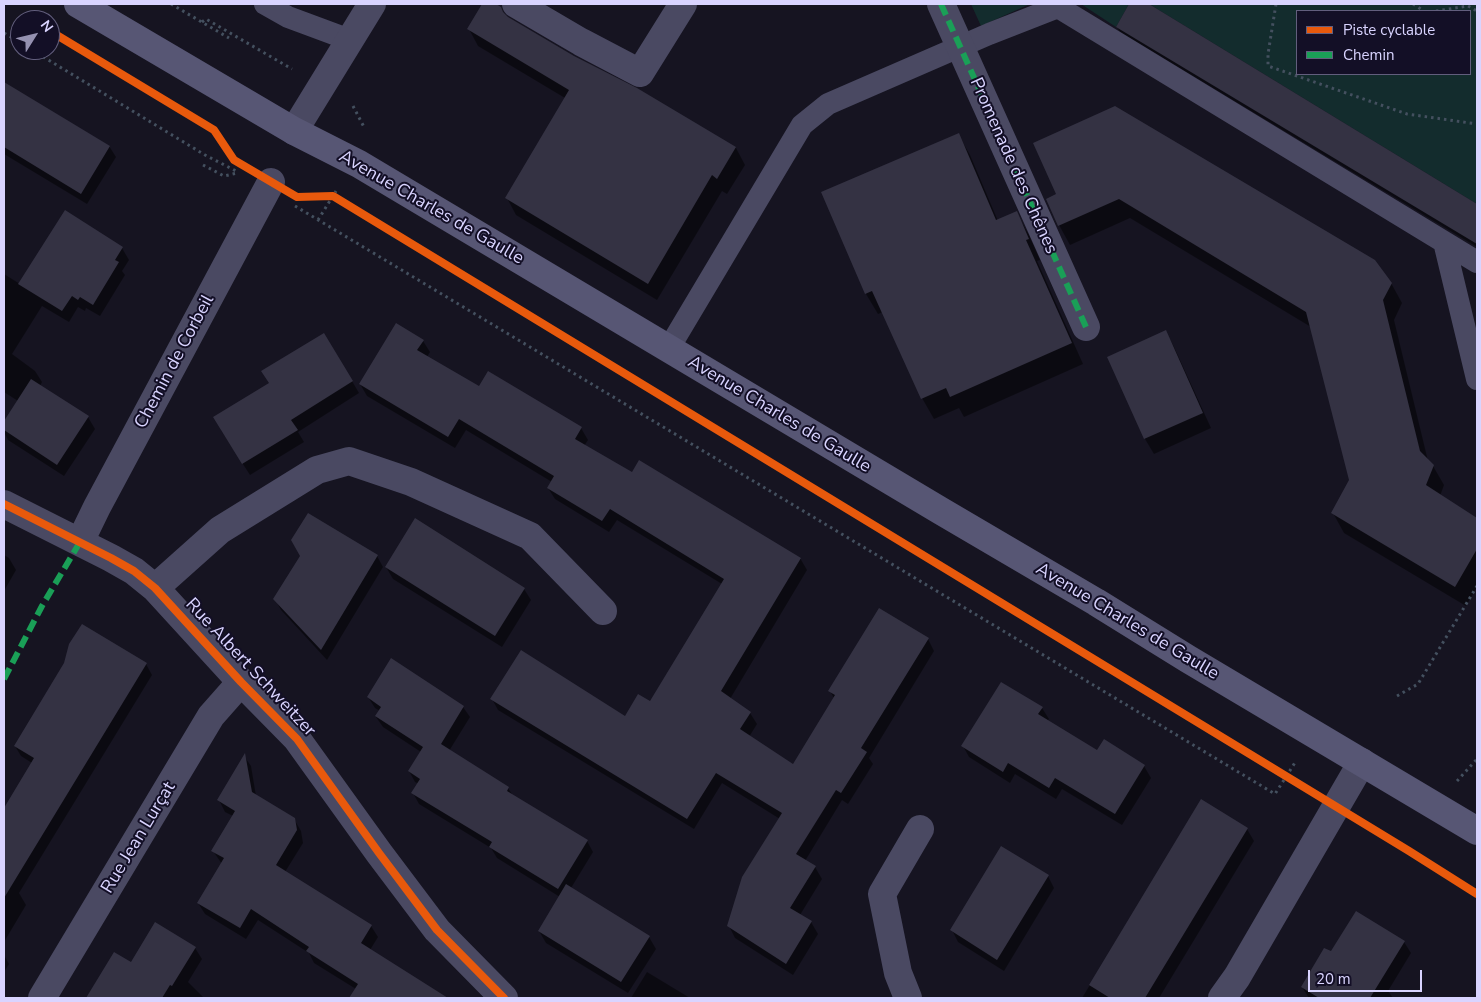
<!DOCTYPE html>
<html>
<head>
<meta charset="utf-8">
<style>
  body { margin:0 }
  #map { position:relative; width:1481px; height:1002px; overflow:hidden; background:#161421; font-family:"Nunito Sans",sans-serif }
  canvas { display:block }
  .frame { position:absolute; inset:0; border:5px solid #d9d4ff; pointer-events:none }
  .legend { position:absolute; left:1296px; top:10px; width:175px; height:65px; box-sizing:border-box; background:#130f26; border:1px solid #625e7d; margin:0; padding:6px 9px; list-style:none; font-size:15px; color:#d9d4ff }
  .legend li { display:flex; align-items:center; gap:10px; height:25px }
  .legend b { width:25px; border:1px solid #625e7d }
  .north { position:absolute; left:10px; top:10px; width:50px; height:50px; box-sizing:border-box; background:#130f26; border:1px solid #625e7d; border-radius:50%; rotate:54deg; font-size:14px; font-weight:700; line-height:20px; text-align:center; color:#d9d4ff }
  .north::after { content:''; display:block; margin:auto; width:18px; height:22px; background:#9591b1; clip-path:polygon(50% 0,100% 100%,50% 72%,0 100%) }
  .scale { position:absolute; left:1308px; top:970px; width:114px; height:22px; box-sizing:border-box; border:2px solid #d9d4ff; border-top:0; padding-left:6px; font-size:15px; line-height:18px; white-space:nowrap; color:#d9d4ff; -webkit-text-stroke:4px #130f26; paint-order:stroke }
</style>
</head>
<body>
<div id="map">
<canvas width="1481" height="1002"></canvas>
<div class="frame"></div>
<ul class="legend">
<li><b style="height:6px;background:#e8590c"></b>Piste cyclable</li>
<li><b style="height:6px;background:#1a9f57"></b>Chemin</li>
</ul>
<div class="north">N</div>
<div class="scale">20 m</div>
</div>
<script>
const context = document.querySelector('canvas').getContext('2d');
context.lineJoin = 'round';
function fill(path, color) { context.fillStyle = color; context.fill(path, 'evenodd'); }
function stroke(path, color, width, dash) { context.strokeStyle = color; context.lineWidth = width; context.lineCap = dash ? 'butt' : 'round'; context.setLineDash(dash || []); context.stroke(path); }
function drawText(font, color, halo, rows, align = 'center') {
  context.font = font + ' "Nunito Sans",sans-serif'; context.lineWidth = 4; context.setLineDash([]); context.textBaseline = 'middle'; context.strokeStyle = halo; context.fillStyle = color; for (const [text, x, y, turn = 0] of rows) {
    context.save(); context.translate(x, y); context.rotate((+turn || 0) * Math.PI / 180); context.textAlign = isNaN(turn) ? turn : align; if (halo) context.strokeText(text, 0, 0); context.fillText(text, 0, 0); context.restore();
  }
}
fill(new Path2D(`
  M971,4h59l-49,22z
  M1081,4h48l-13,23z
  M1149,4h328v200zM1297,11h173v63h-173z`), '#132c2d');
fill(new Path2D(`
  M484,4h9l7,4 5,8 68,41 64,32 99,59 9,17 -18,29 -5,-3 -65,109 -141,-85 -9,-17 58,-100 -87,-52 -9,-17z
  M1131,4h16l330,201v42l-357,-215 -3,-5z
  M4,83l105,63 7,11 -29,47 -83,-50z
  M958,134l12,21 28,66 18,-8 12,20 12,27 -3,1 46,103 -119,53 -5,-9 -25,11 -12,-21 -39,-86 -5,2 -12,-20z
  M1034,143l357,140 11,20 -8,17 34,141 5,5 11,19 -4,11 37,23v68l-11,19 -122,-73 -11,-20 17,-33 -39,-153 -181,-109 -60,27 -11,-20 -1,-30z
  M66,212l56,36 7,12 -7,11 3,4 -25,41 -14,-8 -1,3 -7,-4 -9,15 -27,-16 -30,48 23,17 7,11 -2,4 48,31 7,12 -31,47 -56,-36 -4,-8v-8l14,-23 -14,-9v-118l16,10z
  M1166,332l8,15 37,81 -57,26 -9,-15 -36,-81z
  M423,341l7,11 -3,5 52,30 102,41 7,12 -4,6 48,28 168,84 7,12 -77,129 20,14 7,11 -8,13 44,28 41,-67 -4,-7 98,-52 6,12 -65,107 4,6 -25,40 -6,-4 -37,61 10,6 7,12 -22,36 11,7 7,12 -25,41 -58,-37 -6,-12 51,-107 -58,-36 -28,46 -196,-119 -6,-11 134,19 24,-16 72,-118 -105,-64 -8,12 -54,-33 -7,-11 4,-6 -86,-52 -11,18 -88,-52 -7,-12z
  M352,381l7,12 -61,39 6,10 -54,33 -29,-45z
  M4,555l5,3 7,12 -12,21z
  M377,556l6,11 -56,93 -46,-50 -6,-11z
  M386,567l138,22 7,11 -29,47 -109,-68z
  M146,664l6,11 -133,218 7,12 -22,37v-131l28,-48 -11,-7 -6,-10z
  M368,697l95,10 7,10 -21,34 59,37 5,8 74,45 6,11 -22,36 78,49 7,12 -28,44 -82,-50 -7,-12 21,-34 -63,-39 -6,-10 -72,-44 -6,-11 6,-9 -4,-2 -6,-11 12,-19 -38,-25 -7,-10 4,-6 -5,-3z
  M1042,708l7,11 -2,2 50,31 7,-11 40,25 7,12 -29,47 -60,-36 -6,10 -41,-25 -5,9 -41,-26 -6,-11z
  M244,756l7,10 5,30 38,23 7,12 2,12 -18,29 86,54 7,11 -8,13 56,43 -4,5h-71l5,-9 -42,-26 -5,-10 -51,-33 -12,19 -41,-25 -7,-11 24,-39 -9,-13 20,-35 -8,-4 -6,-12z
  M1201,801l46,28 7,12 -95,157h-77z
  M1048,876l6,12 -50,83 -46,-29 -6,-12z
  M1404,942l7,11 -23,38 5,7h-84l-7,-11 29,-34z
  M195,948l7,11 -14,23 16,16h-116l27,-45 16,10z
  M4,955l5,9 -5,8z
  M647,972l43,26h-59z`), '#0007');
fill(new Path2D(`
  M482,4h14l5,3 2,5 5,5 66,39 63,32 99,59 -19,32 -5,-4 -64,109 -143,-86 64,-108 -102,-61z
  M1129,4h20l328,200v40l-361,-217z
  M4,82l106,64 -29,48 -77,-47z
  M1115,106l260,154 17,23 -9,17 37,151 14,14 -8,20 51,33v31l-22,38 -124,-74 18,-33 -43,-168 -187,-113 -61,27 -12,-27 10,-5 -23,-51z
  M959,133l37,87 21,-9 12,28 -3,1 46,103 -122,54 -4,-9 -25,11 -49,-108 -7,3 -44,-102z
  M65,210l58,37 -8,13 4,2 -26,43 -13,-8 -2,3 -6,-4 -10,15 -44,-27z
  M396,323l28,17 -7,10 62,36 9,-15 94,56 -7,12 57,33 7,-12 162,98 -80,133 30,21 -11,17 53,35 42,-69 -7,-4 51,-83 50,30 -68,110 6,4 -26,41 -5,-3 -40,64 20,12 -26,42 22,13 -26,43 -59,-38 15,-49 40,-64 -66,-40 -29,46 -197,-120 31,-49 104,66 13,-22 12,7 74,-122 -114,-70 -8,12 -55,-33 7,-12 -95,-57 -11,18 -89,-53z
  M1166,330l37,83 -59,26 -37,-82z
  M324,333l29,48 -62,39 7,10 -56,34 -29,-47 56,-34 -8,-12z
  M31,379l58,37 -32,49 -53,-35v-9z
  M308,513l70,42 -57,95 -48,-51 27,-43 -9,-16z
  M415,518l110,70 -30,48 -110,-69z
  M82,624l65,39 -143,235v-90l30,-50 -20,-12 50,-83 5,-19z
  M391,658l73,48 -23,38 68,43 -2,4 81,49 -30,49 -69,-42 3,-5 -81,-49 9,-14 -12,-8 15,-24 -48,-31 6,-9 -14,-10z
  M1001,682l42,25 -5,7 59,36 7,-11 41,26 -30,49 -60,-36 -6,10 -41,-25 -5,9 -42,-26z
  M245,753l7,39 43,26 2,12 -21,35 96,60 -11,18 87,55h-99l9,-14 -52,-33 3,-4 -58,-38 -11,19 -43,-25 27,-45 -13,-7 24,-40 -18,-11z
  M1201,799l47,29 -103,170h-35l-21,-13z
  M1001,846l48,29 -52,85 -47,-30z
  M566,884l84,52 -29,46 -83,-51z
  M1356,911l49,30 -35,57h-51l-18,-11 23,-39 7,3z
  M155,922l41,25 -24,39 -2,-1 -8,13h-76l28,-46 17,10z`), '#343243');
stroke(new Path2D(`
  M171,4l58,34
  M1276,4l-8,50v12l139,48 70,10
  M1413,4l11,7
  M1436,11l32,-5 9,5
  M202,22l4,-3 86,50
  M4,33l16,9
  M32,50l173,105 33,17
  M353,106l12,23
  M203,165l21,11 13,-3
  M295,206l980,588 21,-33
  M318,220l18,-29
  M1397,696l21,-12 59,-98
  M1457,781l20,-22`), '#44505f', 3, [2.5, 4]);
stroke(new Path2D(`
  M265,4l23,13 62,23
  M1444,242l33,137
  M669,348l133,-223 26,-21 161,-70 69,-27 419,255`), '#4a4962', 22);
stroke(new Path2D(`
  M516,4l65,38 59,31 43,-69
  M941,4l145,323
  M294,131l78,-127
  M4,504l107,54 23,13 21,17 86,94 56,57 82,114 58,77 67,68
  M80,542l17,-35 174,-325
  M155,588l65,-58 97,-60 32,-9 62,21 119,54 73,75
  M42,998l169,-282 30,-34
  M908,998l-10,-25 -16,-79 38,-65
  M1222,998l15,-21 125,-215`), '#4a4962', 28);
stroke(new Path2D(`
  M78,4l216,127 65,33 582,347 155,91 92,57 289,172`), '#575674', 28);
stroke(new Path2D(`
  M941,4l145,323
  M4,679l38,-73 38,-64`), '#1a9f57', 6, [12, 6]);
stroke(new Path2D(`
  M50,31l164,99 20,30 63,37 36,-1 1076,655 68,43
  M4,504l107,54 23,13 21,17 86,94 56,57 82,114 58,77 67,68`), '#e8590c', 8);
drawText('18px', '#d9d4ff', '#130f26', [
  ["Promenade des Chênes",1013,166,66],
  ["Avenue Charles de Gaulle",431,208,30],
  ["Chemin de Corbeil",175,362,-62],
  ["Avenue Charles de Gaulle",779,415,31],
  ["Avenue Charles de Gaulle",1127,622,31],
  ["Rue Albert Schweitzer",250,668,47],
  ["Rue Jean Lurçat",139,838,-59]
]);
</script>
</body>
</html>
